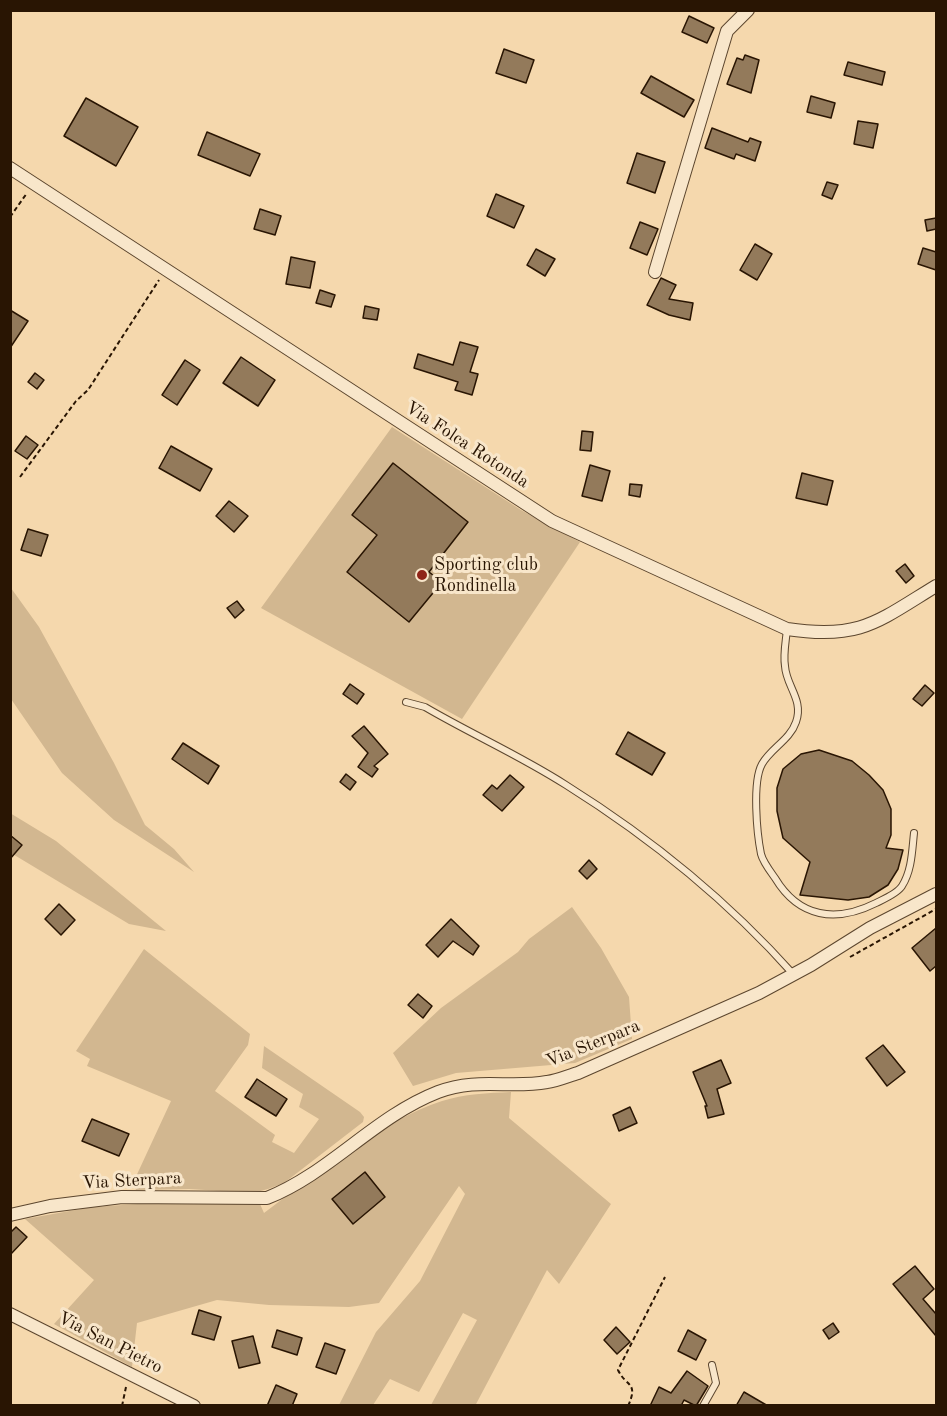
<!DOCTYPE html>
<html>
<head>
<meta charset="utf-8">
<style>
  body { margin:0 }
  #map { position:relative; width:947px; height:1416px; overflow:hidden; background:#f5d8ad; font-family:"Old Standard TT",serif }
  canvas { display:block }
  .frame { position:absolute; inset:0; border:12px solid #291503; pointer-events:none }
</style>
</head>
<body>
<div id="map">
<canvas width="947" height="1416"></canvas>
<div class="frame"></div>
</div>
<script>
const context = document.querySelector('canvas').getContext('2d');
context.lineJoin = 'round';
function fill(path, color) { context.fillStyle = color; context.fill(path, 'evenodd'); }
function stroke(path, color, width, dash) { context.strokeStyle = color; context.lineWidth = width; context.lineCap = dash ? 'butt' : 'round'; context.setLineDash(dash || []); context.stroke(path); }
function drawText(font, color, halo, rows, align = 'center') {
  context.font = font + ' "Old Standard TT",serif'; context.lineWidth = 6; context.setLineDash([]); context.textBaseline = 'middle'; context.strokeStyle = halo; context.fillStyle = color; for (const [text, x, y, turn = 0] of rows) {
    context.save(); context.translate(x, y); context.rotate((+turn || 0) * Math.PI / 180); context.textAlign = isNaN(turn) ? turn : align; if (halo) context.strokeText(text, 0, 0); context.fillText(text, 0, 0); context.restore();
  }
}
fill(new Path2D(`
  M392,427l129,83 59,32 -118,177 -201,-111z
  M11,588l28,39 75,136 31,62 29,24 20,23 -80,-52 -52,-47 -51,-74z
  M10,813l46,28 110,90 -37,-7 -118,-71z
  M572,907l29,41 28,49 3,42 -57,24 -119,10 -43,13 -20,-33 48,-45 77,-56 11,-13z
  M144,949l106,85 -2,11 -33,46 60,44 -3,7 22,11 25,-34 -20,-12 4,-13 -41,-26 2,-22 96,66 4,5 -1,5 -79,61 -16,6 -15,4 -64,-4 -53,1 -3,-7 38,-82 -84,-35 3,-7 -14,-8z
  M511,1092l-2,26 102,86 -52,80 -12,-14 -72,136 -44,-1 46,-85 -14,-7 -44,79 -29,-13 -17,26h-34l37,-73 44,-51 45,-87 -6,-8 -80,117 -30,4 -80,-2 -52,-5 -80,23 -5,44 -78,-43 40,-44 -69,-61 67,-12 91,-6 77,3 4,9c51,-38 118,-93 178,-112 22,-7 46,-8 69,-9z`), '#d2b790');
const building = new Path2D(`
  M689,16l25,12 -7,15 -25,-11z
  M504,49l30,11 -8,23 -30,-10z
  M745,55l14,5 -8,33 -24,-9 10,-26 6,2z
  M848,62l37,10 -3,13 -38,-10z
  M651,76l43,24 -10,17 -43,-24z
  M811,96l24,7 -4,15 -24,-6z
  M86,98l52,29 -22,39 -52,-30z
  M858,121l20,3 -5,24 -19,-4z
  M712,128l36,14 2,-4 11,4 -6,19 -19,-7 -2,5 -29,-11z
  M207,132l53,22 -10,22 -52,-21z
  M637,153l28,9 -10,31 -28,-10z
  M827,182l11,3 -6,14 -10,-4z
  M496,194l28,12 -10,22 -27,-12z
  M260,209l21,7 -6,19 -21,-6z
  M936,218v11l-9,2 -2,-11z
  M640,222l18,7 -11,26 -17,-7z
  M755,244l17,10 -15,26 -17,-10z
  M923,248l13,4v18l-18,-6z
  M536,249l19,10 -10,17 -18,-11z
  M291,257l24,5 -5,26 -24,-4z
  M661,278l15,7 -7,14 24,4 -3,17 -21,-5 -22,-10z
  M320,290l15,5 -4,12 -15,-4z
  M365,306l14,3 -2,11 -14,-2z
  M10,310l18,11 -18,27z
  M460,342l18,5 -8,25 8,2 -6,21 -17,-5 3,-8 -44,-14 4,-14 35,11z
  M241,357l34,23 -17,26 -35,-23z
  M185,360l15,10 -23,35 -15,-10z
  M35,373l9,7 -7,9 -9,-7z
  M582,431l11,1 -2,19 -11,-1z
  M26,436l12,9 -11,14 -12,-8z
  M171,446l41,23 -12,22 -41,-23z
  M393,463l75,59 -39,50 13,10 -33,40 -62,-50 30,-37 -25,-20z
  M590,465l20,6 -8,30 -20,-5z
  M802,473l31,8 -6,24 -31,-7z
  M630,484l12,1 -2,12 -11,-2z
  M229,501l19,15 -14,16 -18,-16z
  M28,529l20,6 -7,21 -20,-6z
  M905,564l9,12 -8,7 -10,-12z
  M237,601l7,9 -9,8 -8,-10z
  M350,684l14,10 -7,10 -14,-10z
  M925,685l9,8 -12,13 -9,-7z
  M364,726l24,28 -14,12 4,3 -6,8 -14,-10 10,-14 -16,-17z
  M628,732l37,21 -13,22 -36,-21z
  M183,743l36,23 -11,18 -36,-25z
  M819,750l33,11 17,14 14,15 8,19v26l-5,13 17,2 -5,19 -10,16 -19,12 -21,3 -48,-5 10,-33 -27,-24 -6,-27v-23l6,-19 18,-15z
  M346,774l10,8 -6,8 -10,-8z
  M510,775l14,12 -22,24 -19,-16 9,-10 5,4z
  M10,835l12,10 -12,14z
  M589,860l8,9 -10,10 -8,-8z
  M59,904l16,16 -14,15 -16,-16z
  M451,919l28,27 -6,9 -20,-14 -15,16 -12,-12z
  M936,928v38l-6,5 -18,-23z
  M418,994l14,12 -9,12 -15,-13z
  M883,1045l22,27 -18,14 -21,-28z
  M721,1060l10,23 -14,6 7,25 -16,4 -3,-12h2l-14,-34z
  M257,1079l30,20 -11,17 -31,-19z
  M630,1107l7,16 -18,8 -6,-16z
  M92,1119l37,15 -10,22 -37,-15z
  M365,1172l20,25 -32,27 -21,-25z
  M16,1227l11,10 -17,18v-22z
  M915,1266l19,23 -11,10 13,15v22l-43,-52z
  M199,1310l22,7 -7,23 -22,-6z
  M833,1323l6,9 -10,7 -6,-9z
  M616,1327l14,15 -13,12 -13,-14z
  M277,1330l25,8 -5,17 -25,-8z
  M688,1330l18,10 -10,20 -18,-9z
  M253,1336l7,27 -21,5 -7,-27z
  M325,1343l20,7 -9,24 -20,-7z
  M687,1371l21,15 -12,20 -12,-6 -3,6h-31l9,-19 12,6z
  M276,1385l21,9 -5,12h-25z
  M744,1392l24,14h-32z`);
fill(building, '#937a5b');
stroke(building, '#291503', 1.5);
const service = new Path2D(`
  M787,629c-1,12 -4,25 -2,37 1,20 19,34 11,56 -6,18 -25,26 -34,42 -10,18 -5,70 -1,90 2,8 9,17 14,24 24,40 61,45 101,25 8,-4 22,-10 26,-17 10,-16 10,-35 12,-53
  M406,702l19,5c46,27 96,49 141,78 83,52 163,117 228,190
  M703,1406l13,-23 -4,-18`);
const minor = new Path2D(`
  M10,168l542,353 235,108c73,11 90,-7 149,-43
  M655,272l72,-241 21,-21
  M10,1215l40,-9 72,-9 145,1c63,-25 107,-81 171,-106 40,-15 72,-3 109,-10 10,-1 21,-6 31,-9l181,-80 52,-28 59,-37 66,-34
  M10,1314l184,92`);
stroke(service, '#5c462e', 8);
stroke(minor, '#5c462e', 14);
stroke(new Path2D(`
  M10,217l17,-24
  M20,477l56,-76 12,-11 71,-110
  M850,957l86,-48
  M122,1406l4,-19
  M628,1406c11,-24 -2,-19 -10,-36l47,-93`), '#291503', 2, [4.5, 3]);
stroke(service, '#f8e6ca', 6);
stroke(minor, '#f8e6ca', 12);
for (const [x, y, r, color] of [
  [422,575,6,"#8f2418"]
]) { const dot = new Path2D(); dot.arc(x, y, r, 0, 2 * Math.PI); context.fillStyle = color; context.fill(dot); stroke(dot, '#f8e6ca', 2); }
drawText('18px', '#291503', '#f8e6ca', [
  ["Via Folca Rotonda",467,445,33],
  ["Via Sterpara",593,1044,-22],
  ["Via Sterpara",132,1181,-3],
  ["Via San Pietro",110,1343,27]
]);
drawText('18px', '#291503', '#f8e6ca', [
  ["Sporting club",434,565],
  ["Rondinella",434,586]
], 'left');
</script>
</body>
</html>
